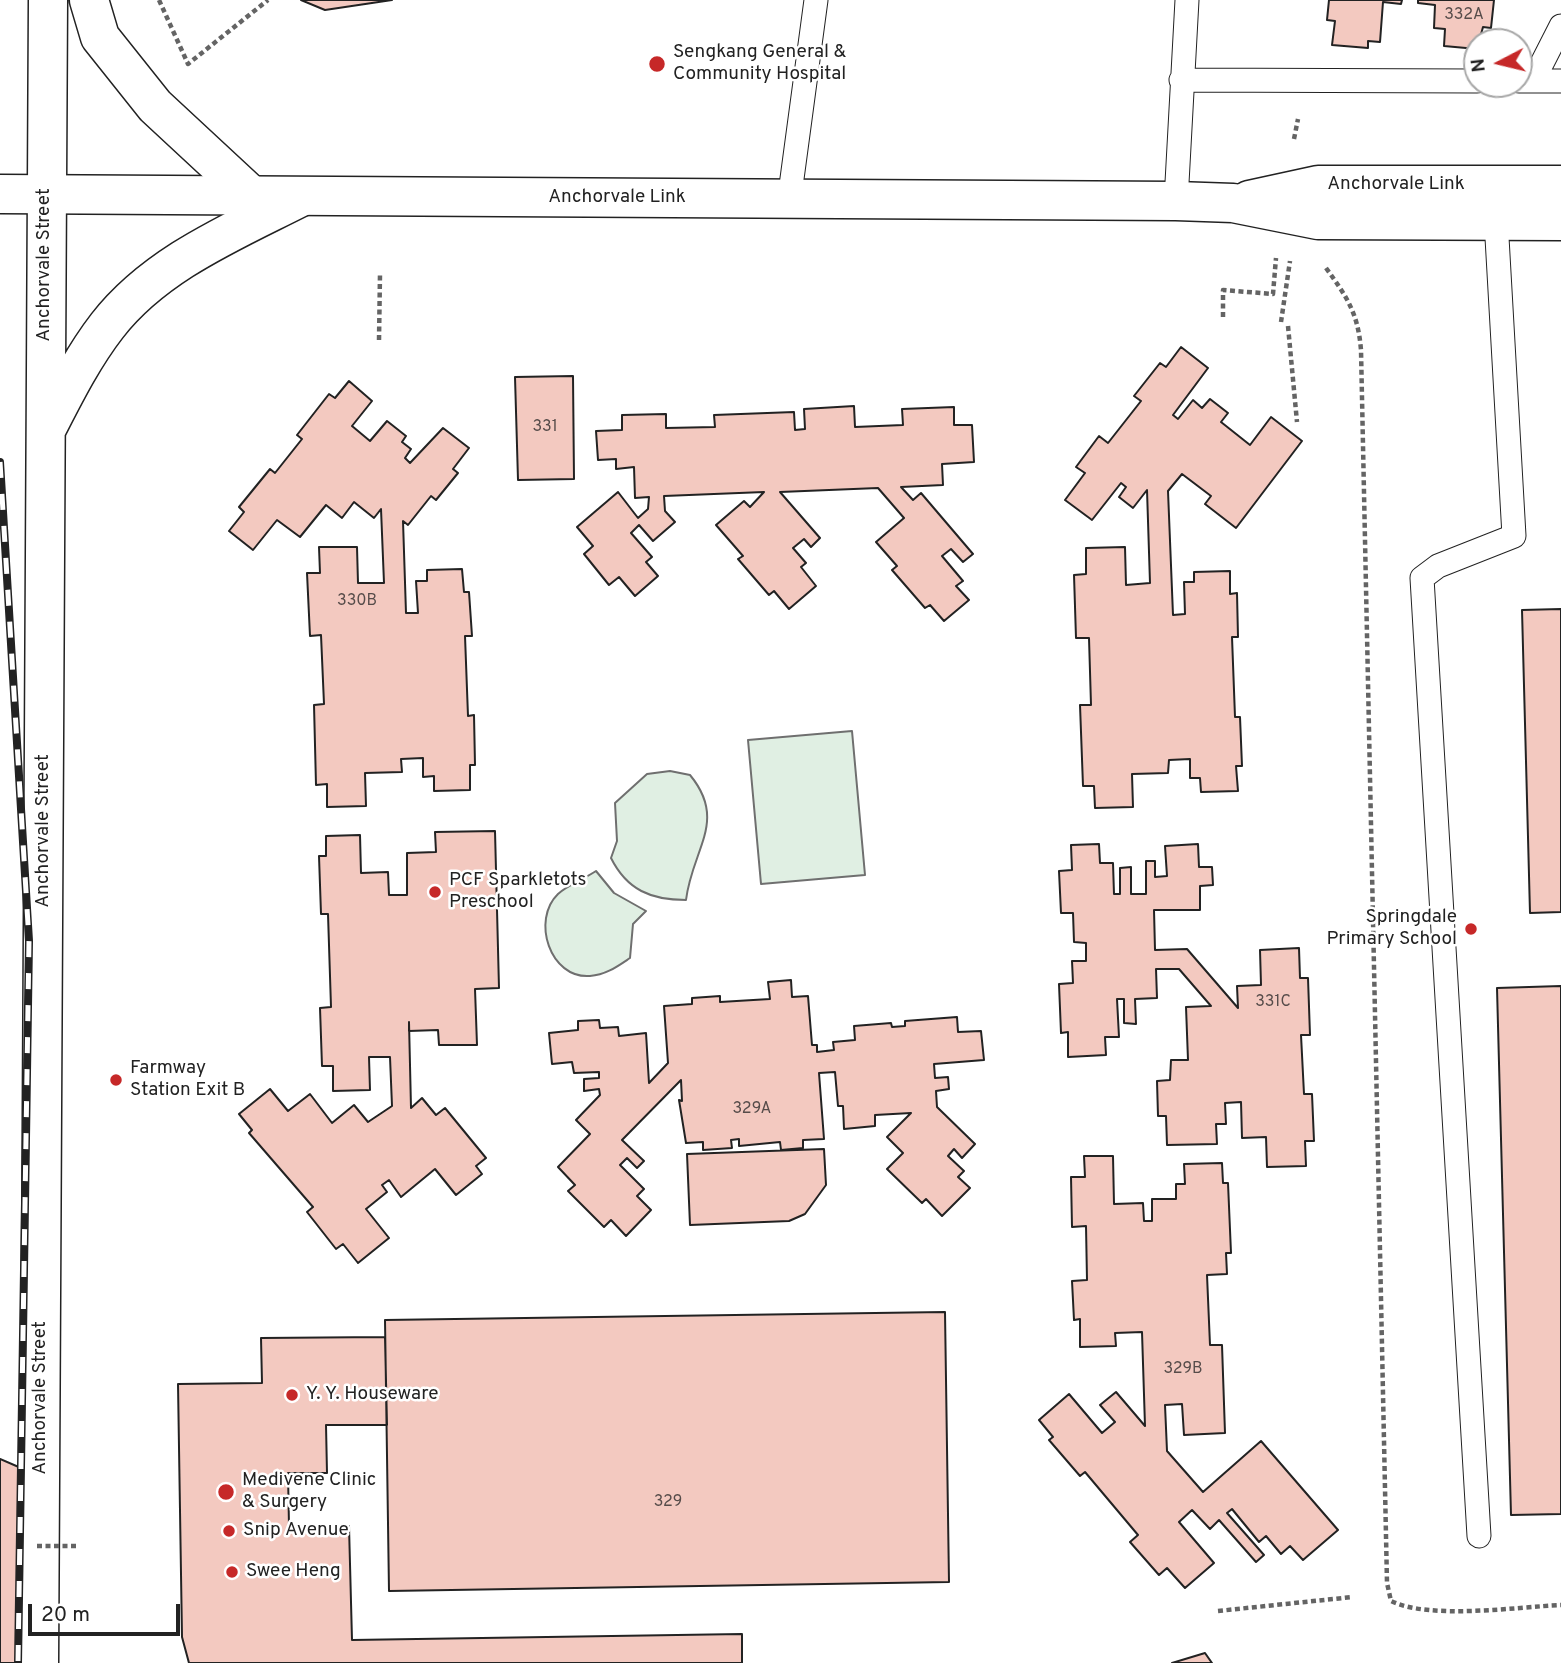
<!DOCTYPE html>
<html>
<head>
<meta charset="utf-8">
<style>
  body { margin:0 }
  #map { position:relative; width:1561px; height:1663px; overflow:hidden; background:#fff; font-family:Overpass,sans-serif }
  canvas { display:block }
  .north { position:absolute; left:1463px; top:28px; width:70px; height:70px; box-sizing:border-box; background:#fff; border:2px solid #a7a7a7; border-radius:50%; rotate:263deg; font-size:19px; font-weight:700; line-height:28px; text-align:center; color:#222 }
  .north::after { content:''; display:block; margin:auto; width:24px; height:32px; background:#c62828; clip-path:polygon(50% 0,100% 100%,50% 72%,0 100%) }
  .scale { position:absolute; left:28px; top:1604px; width:152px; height:32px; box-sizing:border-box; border:4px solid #222; border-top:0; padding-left:9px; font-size:21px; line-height:24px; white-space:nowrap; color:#222; -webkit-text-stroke:5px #fff; paint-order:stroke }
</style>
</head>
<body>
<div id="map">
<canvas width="1561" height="1663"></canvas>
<div class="north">N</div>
<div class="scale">20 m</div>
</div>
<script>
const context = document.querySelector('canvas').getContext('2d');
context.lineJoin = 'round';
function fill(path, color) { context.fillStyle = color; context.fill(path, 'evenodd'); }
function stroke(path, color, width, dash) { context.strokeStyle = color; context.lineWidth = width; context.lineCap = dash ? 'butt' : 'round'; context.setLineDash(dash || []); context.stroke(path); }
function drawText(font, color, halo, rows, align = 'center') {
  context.font = font + ' Overpass,sans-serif'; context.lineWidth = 5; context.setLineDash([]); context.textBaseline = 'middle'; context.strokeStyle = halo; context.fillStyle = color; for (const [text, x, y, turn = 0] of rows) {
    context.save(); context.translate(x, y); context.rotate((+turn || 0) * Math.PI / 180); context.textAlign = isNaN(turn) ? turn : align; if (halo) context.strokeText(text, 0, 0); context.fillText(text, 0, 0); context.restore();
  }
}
const green = new Path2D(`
  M852,731l13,144 -104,9 -13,-144z
  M670,771l20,4c38,46 2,74 -4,125 -35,0 -59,-10 -75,-42l6,-17 -2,-38 32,-29z
  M596,871l18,22 32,18 -13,13 -3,34c-12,8 -24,17 -40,18 -40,3 -59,-56 -32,-82 10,-9 26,-15 38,-23z`);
fill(green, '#e0efe3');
stroke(green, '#6f6f6f', 2);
const building = new Path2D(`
  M301,0h91l-67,10z
  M1329,0h73l-1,4 -18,-2 -3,40 -12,-1v7l-36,-3 3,-24 -8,-1z
  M1418,0h76l-3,28 -8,-1 -6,22 -33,-3 1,-17 -11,-1 1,-23 -17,-2z
  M1181,347l27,21 -35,47 5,4 15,-19 9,8 8,-9 18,14 -7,9 29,23 21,-28 31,24 -66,87 -31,-24 6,-8 -29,-22 -14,17 5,124 12,-1 -1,-32h10v-10l36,-1v23l7,-1 1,44h-6l3,80h5l2,49h-6l2,25 -37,1 -1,-14h-10v-19l-21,1 -1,13 -36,1 1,33 -38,1 -1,-22h-11l-3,-81h11l-2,-67h-13l-2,-63 12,-1v-26l39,-1 1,38 24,-2 -3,-93 -14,18 -14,-11 7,-10 -5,-4 -29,37 -27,-20 20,-27 -9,-6 23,-31 9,7 33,-42 -7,-5 26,-33 6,4z
  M573,376l1,103 -56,1 -3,-103z
  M349,381l23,20 -20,25 18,15 17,-20 19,15 -4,6 9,7 -6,9 5,5 33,-35 26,20 -16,21 5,4 -22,27 -5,-4 -23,29 -5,-4 3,92h12l-2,-32h11v-11l35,-1 2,23h5l3,44h-7l3,80 6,-1 1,50h-5v25l-36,1v-15l-11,1v-19l-22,1 1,13 -37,1 1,33 -39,1v-23l-11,1 -2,-80 10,-1 -3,-69 -11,1 -3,-63h13l-1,-26h38l1,36h26l-3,-74 -7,9 -20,-16 -12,16 -16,-13 -26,32 -23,-17 -24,30 -24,-19 15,-19 -5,-5 31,-38 5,4 27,-34 -5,-4 32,-41 6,4z
  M854,406l1,21 48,-2 -1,-16 52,-2v18h18l2,37 -32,2 1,21 -42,2 12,13 8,-7 52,61 -10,8 -12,-13 -9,7 21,25 -7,5 13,14 -25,21 -14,-16 -5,3 -33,-38 5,-4 -21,-24 28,-24 -26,-30 -98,4 40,46 -9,9 -7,-8 -11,9 13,15 -5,4 15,19 -27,23 -15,-18 -5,4 -31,-36 5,-3 -27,-31 28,-24 6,6 14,-15 -100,4 1,15 10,11 -22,19 -14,-16 -8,8 21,24 -6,5 12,14 -23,20 -16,-19 -10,8 -25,-31 9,-8 -16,-19 41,-35 20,26 10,-9 1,-12 -14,1 -1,-31 -18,2v-10l-18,1 -2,-29 26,-1v-15l44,-1v14l49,-1 -1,-12 80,-3 1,18 10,-1 -1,-20z
  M1561,609v303l-31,1 -8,-303z
  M495,831l4,157 -24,1 2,56h-38l-1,-15 -29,1v-9l2,86 11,-10 14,17 9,-7 41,50 -10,8 6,8 -26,21 -21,-26 -34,28 -12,-17 -7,5 5,7 -21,17 23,29 -31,25 -15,-19 -7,5 -29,-37 6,-5 -64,-74 3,-3 -13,-16 31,-25 18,22 22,-17 22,29 22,-18 14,17 24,-16 -2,-49h-21l1,33 -37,1v-25h-11l-2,-58 11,-1 -3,-93h-7l-2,-58h7v-20l34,-1 1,38 27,-1 1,23h18v-42l29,-1 -1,-20z
  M1099,844l1,19h13l1,31h6v-26l11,-1v27h15v-33h9v16l12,-1 -2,-30 33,-2 1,23h13l1,18 -13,1v24h-46l1,40 32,-1 51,59 -1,-22 24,-1 -1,-35 39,-2 1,30h8l2,57h-9l3,59h8l2,47h-9l1,25 -39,1 -1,-30 -24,1 -1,-36 -16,1 1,21h-10l1,20 -50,1 -1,-29h-8l-1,-35 13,-1 1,-20h17l-2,-53 25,-1 -32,-37h-23l1,29 -22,1 1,25 -12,-1v-24h-7l2,38h-14l1,18 -38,2v-25l-7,1 -2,-49 14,-1 -1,-22h14v-18l-12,-1 -1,-29h-12l-2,-42 13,-1 -1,-25z
  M791,980l1,17 16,-1 4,49h5v7l17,-2 -1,-8 22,-2 -1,-14 37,-3 1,4 13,-1v-5l52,-4 1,15 23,-1 3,29 -50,4 1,14 13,-1 1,12 -13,2 1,16 38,37 -13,14 -8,-9 -6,7 16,15 -6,6 12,11 -28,28 -16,-17 -4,4 -35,-34 16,-16 -16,-16 24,-24 -36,2v11l-31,3 -1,-23h-5l-3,-34 -16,1 5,66 -21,1v8l-22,2 -1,-8 -41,4v-7l-8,1 1,8 -29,2v-8l-17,1 -7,-43 3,1 -1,-21 -59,60 22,21 -7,7 -10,-10 -7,7 24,24 -7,7 14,14 -25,26 -15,-16 -7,7 -36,-36 7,-6 -17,-18 32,-33 -14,-14 24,-25 -1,-6 -15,2v-12l15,-1v-6l-25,1 -2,-11 -20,2 -3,-31 29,-3v-9l21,-1 1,8 18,-1 1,9 27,-3 3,50 19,-20 -4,-57 28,-2v-6l28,-2v6l50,-3 -2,-17z
  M1561,986v528l-50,1 -14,-527z
  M824,1149l2,36 -21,29 -16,7 -99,4 -3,-71z
  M1084,1156h29l1,48 29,-1 1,18h8v-22h24v-15h9l-1,-20 38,-1 1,20h5l3,70h-5l1,21 -20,1 3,70h12l3,88 -41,2 -2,-31 -17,1 2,46 36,41 58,-51 77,89 -35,30 -13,-14 -9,8 -15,-18 -7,6 -27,-33 -5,4 37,42 -8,7 -37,-42 -9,9 -18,-19 -13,12 35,41 -29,25 -18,-20 -8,7 -29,-33 8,-7 -53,-63 -5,4 -31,-36 4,-3 -14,-17 30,-26 33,39 13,-11 -15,-17 16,-13 29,34 -3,-94 -27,1 1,13 -36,1v-28l-6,1 -2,-39 15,-1 -1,-54 -14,1 -1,-50h14z
  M945,1312l4,270 -560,9 -4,-271z
  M385,1337l2,88h-61l1,48h-39l1,53h60l3,114 390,-6v29h-553l-7,-26 -4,-253 84,-1 -1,-45z
  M0,1459l21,9 15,32 1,163h-37z
  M1205,1653l7,10h-40z`);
fill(building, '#f3c9c0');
stroke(building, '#222', 2);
const service = new Path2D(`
  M1181,80l296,1
  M1519,81h42
  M1533,81l28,-55
  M789,201l27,-201
  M1176,201l11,-201
  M1479,1536l-57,-958 16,-12 76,-30 -18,-316`);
const minor = new Path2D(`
  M0,194l1176,7 57,2 85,17 243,1
  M1249,200l69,-15h243`);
const tertiary = new Path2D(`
  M89,0l11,37 55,69 98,91
  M47,428c18,-35 36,-71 60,-102 48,-62 125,-94 192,-128
  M39,1663l9,-1663`);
stroke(service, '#222', 25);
stroke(minor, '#222', 41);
stroke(tertiary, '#222', 41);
stroke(new Path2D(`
  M159,0l29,64 80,-64
  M1294,139l4,-20
  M1326,268c21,29 32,45 35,82l26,1233 4,18c39,19 125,6 170,4
  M1223,317v-27l50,4 3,-36
  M1281,322l9,-61
  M1288,326l9,96
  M379,340l1,-66
  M1218,1611l135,-14`), '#646464', 4.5, [5, 3.5]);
stroke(service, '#fff', 23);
stroke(minor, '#fff', 38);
stroke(tertiary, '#fff', 38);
const rail = new Path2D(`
  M0,462l29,479 -11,722`);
stroke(rail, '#222', 8);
stroke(rail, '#fff', 5, [16]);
stroke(new Path2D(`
  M37,1546h42`), '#646464', 4.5, [5, 3.5]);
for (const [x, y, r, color] of [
  [657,64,9,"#c62828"],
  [435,892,7,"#c62828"],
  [1471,929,7,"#c62828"],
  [116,1080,7,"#c62828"],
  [292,1395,7,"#c62828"],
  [226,1492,9,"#c62828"],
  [229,1531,7,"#c62828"],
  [232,1572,7,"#c62828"]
]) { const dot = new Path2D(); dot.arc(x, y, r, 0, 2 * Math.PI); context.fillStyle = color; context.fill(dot); stroke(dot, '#fff', 2.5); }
drawText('16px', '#564c4a', null, [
  ["332A",1464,16],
  ["331",545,428],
  ["330B",357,602],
  ["331C",1273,1003],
  ["329A",752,1110],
  ["329B",1183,1370],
  ["329",668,1503]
]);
drawText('19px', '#222', '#fff', [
  ["Sengkang General &",673,53],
  ["Community Hospital",673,75],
  ["PCF Sparkletots",449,881],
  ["Preschool",449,903],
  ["Springdale",1457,918,"right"],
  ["Primary School",1457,940,"right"],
  ["Farmway",130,1069],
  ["Station Exit B",130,1091],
  ["Y. Y. Houseware",306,1395],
  ["Medivene Clinic",242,1481],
  ["& Surgery",242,1503],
  ["Snip Avenue",243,1531],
  ["Swee Heng",246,1572]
], 'left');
drawText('19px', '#222', '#fff', [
  ["Anchorvale Link",1396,185],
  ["Anchorvale Link",617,198],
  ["Anchorvale Street",45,265,-90],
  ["Anchorvale Street",44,831,-90],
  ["Anchorvale Street",41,1398,-90]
]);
</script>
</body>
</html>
